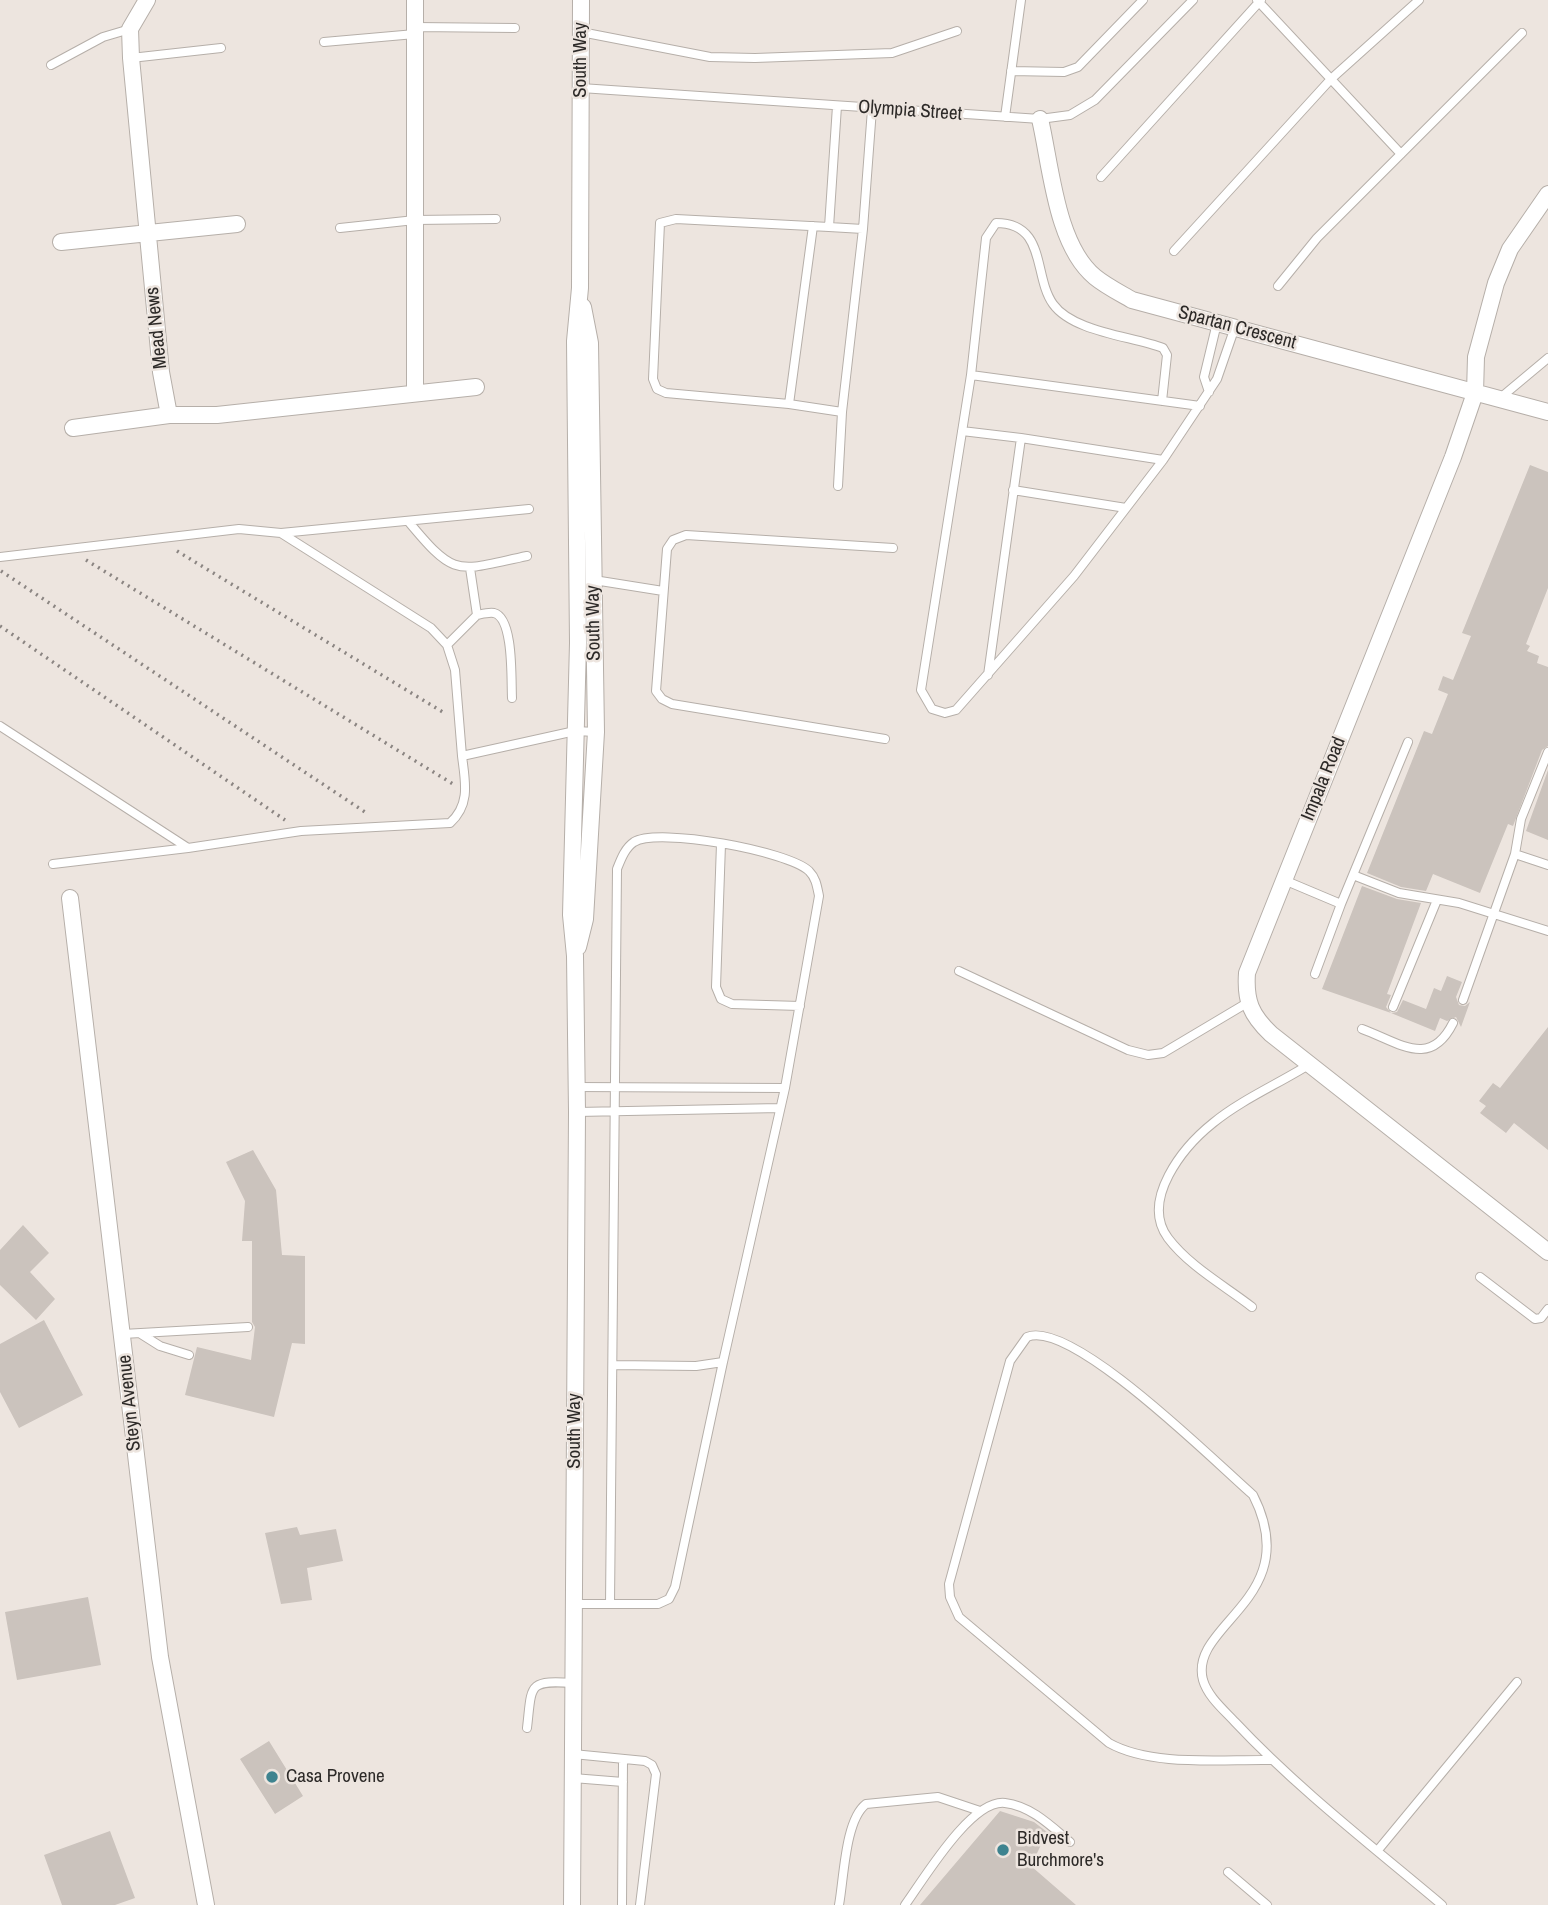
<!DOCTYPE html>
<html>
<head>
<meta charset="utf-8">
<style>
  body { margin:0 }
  canvas { display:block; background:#ede5df }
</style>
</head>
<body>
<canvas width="1548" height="1905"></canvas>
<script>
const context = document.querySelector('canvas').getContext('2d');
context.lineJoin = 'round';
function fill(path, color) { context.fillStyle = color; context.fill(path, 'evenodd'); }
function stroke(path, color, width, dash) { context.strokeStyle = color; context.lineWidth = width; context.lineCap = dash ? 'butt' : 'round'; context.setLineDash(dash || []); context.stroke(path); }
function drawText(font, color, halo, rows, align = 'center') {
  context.font = font + ' "Archivo Narrow",sans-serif'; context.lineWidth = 5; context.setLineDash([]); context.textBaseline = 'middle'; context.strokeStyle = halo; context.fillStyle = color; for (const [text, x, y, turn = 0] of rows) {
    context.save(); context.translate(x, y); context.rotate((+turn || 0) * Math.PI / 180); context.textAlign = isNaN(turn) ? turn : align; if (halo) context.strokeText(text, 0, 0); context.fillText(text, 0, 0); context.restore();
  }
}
fill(new Path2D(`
  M1530,465l18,7v116l-22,56 4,2 -3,5 12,5 -2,7 11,4v79l-6,4 -29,76 -5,-2 -28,69 -47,-19 -7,17 -25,-4 -34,-14 57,-142 8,3 16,-40 -10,-4 5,-14 10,4 18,-44 -9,-3z
  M1548,770v70l-22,-9z
  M1362,886l35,13 24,4 -34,91 4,1 -5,12 5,6 -69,-24z
  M1447,976l15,6 -6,15 3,8 6,1 5,-4 -9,25 -5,-10 -9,4 -7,-3 -5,13 -44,-18 6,-1 6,-12 23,9 8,-21 7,3z
  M1548,1027v123l-34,-27 -8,10 -26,-20 6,-7 -7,-5 14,-18 7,5z
  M253,1150l23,40 6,65 23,1v88l-13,-1 -18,74 -89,-22 12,-48 54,13 4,-33 -3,-5v-81h-10l3,-40 -19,-39z
  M23,1225l26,28 -19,19 25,27 -19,21 -36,-35v-35z
  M44,1320l39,75 -64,33 -19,-36v-48z
  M297,1527l3,8 36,-6 7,32 -36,7 5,32 -31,4 -16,-71z
  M88,1597l13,68 -84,15 -12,-68z
  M269,1741l34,55 -28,18 -35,-55z
  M1000,1811l34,11 13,10 -16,34 45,39h-156z
  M110,1831l25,67 -20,7h-53l-18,-50z`), '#cbc3bd');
const lane = new Path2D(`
  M1257,0l144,154
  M415,27l100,1
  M581,32l129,25 45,1 137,-5 65,-22
  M324,42l91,-8
  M131,58l90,-10
  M51,65l52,-28 27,-8
  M1011,71l53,1 14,-5 65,-67
  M581,88l459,31 30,-4 25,-15 98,-100
  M1005,117l16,-117
  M1101,177l160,-177
  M813,226l-24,178 -123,-11 -9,-4 -4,-10 7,-156 16,-4 153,8 8,-121
  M829,227l34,2 -21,183 -4,74
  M340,228l75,-8 81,-1
  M863,229l9,-120
  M1174,251l157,-172 88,-79
  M1278,286l39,-48 205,-205
  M971,375l229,31
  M1209,392l-5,-15 13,-54
  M1499,399l49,-41
  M1162,401l5,-46 -4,-7c-32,-12 -90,-16 -110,-44 -20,-28 -6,-81 -57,-81l-10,15 -15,137 -50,315 11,19 13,4 11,-3 118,-134 89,-116 54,-81 18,-52
  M789,404l53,8
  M962,431l59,7 -33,237
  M1021,438l142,22
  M1013,490l113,18
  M408,521c48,58 48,50 119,35
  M281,533l248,-24
  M0,557l239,-28 42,4 150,95 16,17 8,25 7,86
  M594,580l69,11
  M477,615c5,-1 12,-3 17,-2 20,5 17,67 18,85
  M447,645l30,-30 -7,-47
  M0,726l188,122 113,-17 149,-8c21,-19 15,-42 12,-67l113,-25 21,1
  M885,739l-213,-35 -10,-5 -6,-8 11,-142 6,-9 13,-5 207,13
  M1548,752l-27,67 -6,35 33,11
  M721,844l-5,143 5,12 11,5 68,2
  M53,864l135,-16
  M1353,875l46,18 60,10 89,28
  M1284,880l57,24 67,-162
  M959,971l169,79 20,5 15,-2 84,-50
  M1315,974l26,-70
  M1463,1000l52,-146
  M1393,1007l44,-107
  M1362,1029c38,14 68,40 91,-6
  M575,1087l210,1
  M577,1112l203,-4
  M1480,1277l55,42 6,-1 7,-9
  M1252,1307c-27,-21 -63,-41 -84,-69 -28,-38 15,-91 45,-115 28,-23 65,-39 97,-59
  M123,1334l125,-7
  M141,1334l19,12 29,9
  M574,1604h84l11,-5 6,-12 48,-225
  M610,1604l7,-735c4,-10 8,-21 17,-27 24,-15 154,9 175,29 7,7 8,15 10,25l-34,192 -62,274 -27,4 -82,-1
  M527,1728c5,-43 0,-48 46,-45
  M573,1754l72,7 7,4 4,9 -16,131
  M1271,1760c-49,-1 -119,7 -162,-17l-150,-126 -9,-20 -1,-13 61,-223 17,-24c44,-19 189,126 226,158 53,104 -65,129 -50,185 5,17 21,30 32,42 63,67 137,124 207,183
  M573,1778l50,4
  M1378,1850l139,-168
  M1228,1872l39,33
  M622,1905l1,-145
  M839,1905c5,-27 6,-85 27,-101l72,-7 42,14
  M905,1905c19,-26 66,-106 100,-102 26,3 46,23 65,39`);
const street = new Path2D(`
  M147,0l-17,29 1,29 30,314 8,43h48l259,-28
  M415,0v393
  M1040,119c11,47 16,126 55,158 11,9 25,16 37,23l416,112
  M1548,194l-38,55 -14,34 -20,74 -1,36 -22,64 -206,516c-2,28 4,42 24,61l277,218
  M61,242l176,-18
  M73,428l96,-13
  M70,898l90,759 46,248
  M578,947l7,-28 11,-187 -6,-389 -7,-36
  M572,1905l5,-793 -2,-156 -4,-41 7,-272 -3,-302 5,-53 1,-288`);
stroke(lane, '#b6afa9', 10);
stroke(street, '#b6afa9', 18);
stroke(new Path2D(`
  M177,551l269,163
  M86,560l367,224
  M1,571l367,243
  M0,626l285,194`), '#8b8582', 3.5, [2, 5]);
stroke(lane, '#fff', 8);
stroke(street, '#fff', 16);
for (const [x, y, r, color] of [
  [272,1777,7,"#3e838f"],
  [1003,1850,7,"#3e838f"]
]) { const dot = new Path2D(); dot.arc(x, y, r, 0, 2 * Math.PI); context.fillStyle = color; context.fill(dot); stroke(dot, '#ede5df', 2.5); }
drawText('19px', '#2d2a28', '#ede5df', [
  ["South Way",581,60,-90],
  ["Olympia Street",910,111,4],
  ["Mead News",157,328,-96],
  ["Spartan Crescent",1237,328,15],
  ["South Way",594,623,-91],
  ["Impala Road",1324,779,-68],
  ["Steyn Avenue",130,1403,-96],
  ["South Way",575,1431,-90]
]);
drawText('19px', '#2d2a28', '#ede5df', [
  ["Casa Provene",286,1777],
  ["Bidvest",1017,1839],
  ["Burchmore's",1017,1861]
], 'left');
</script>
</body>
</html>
